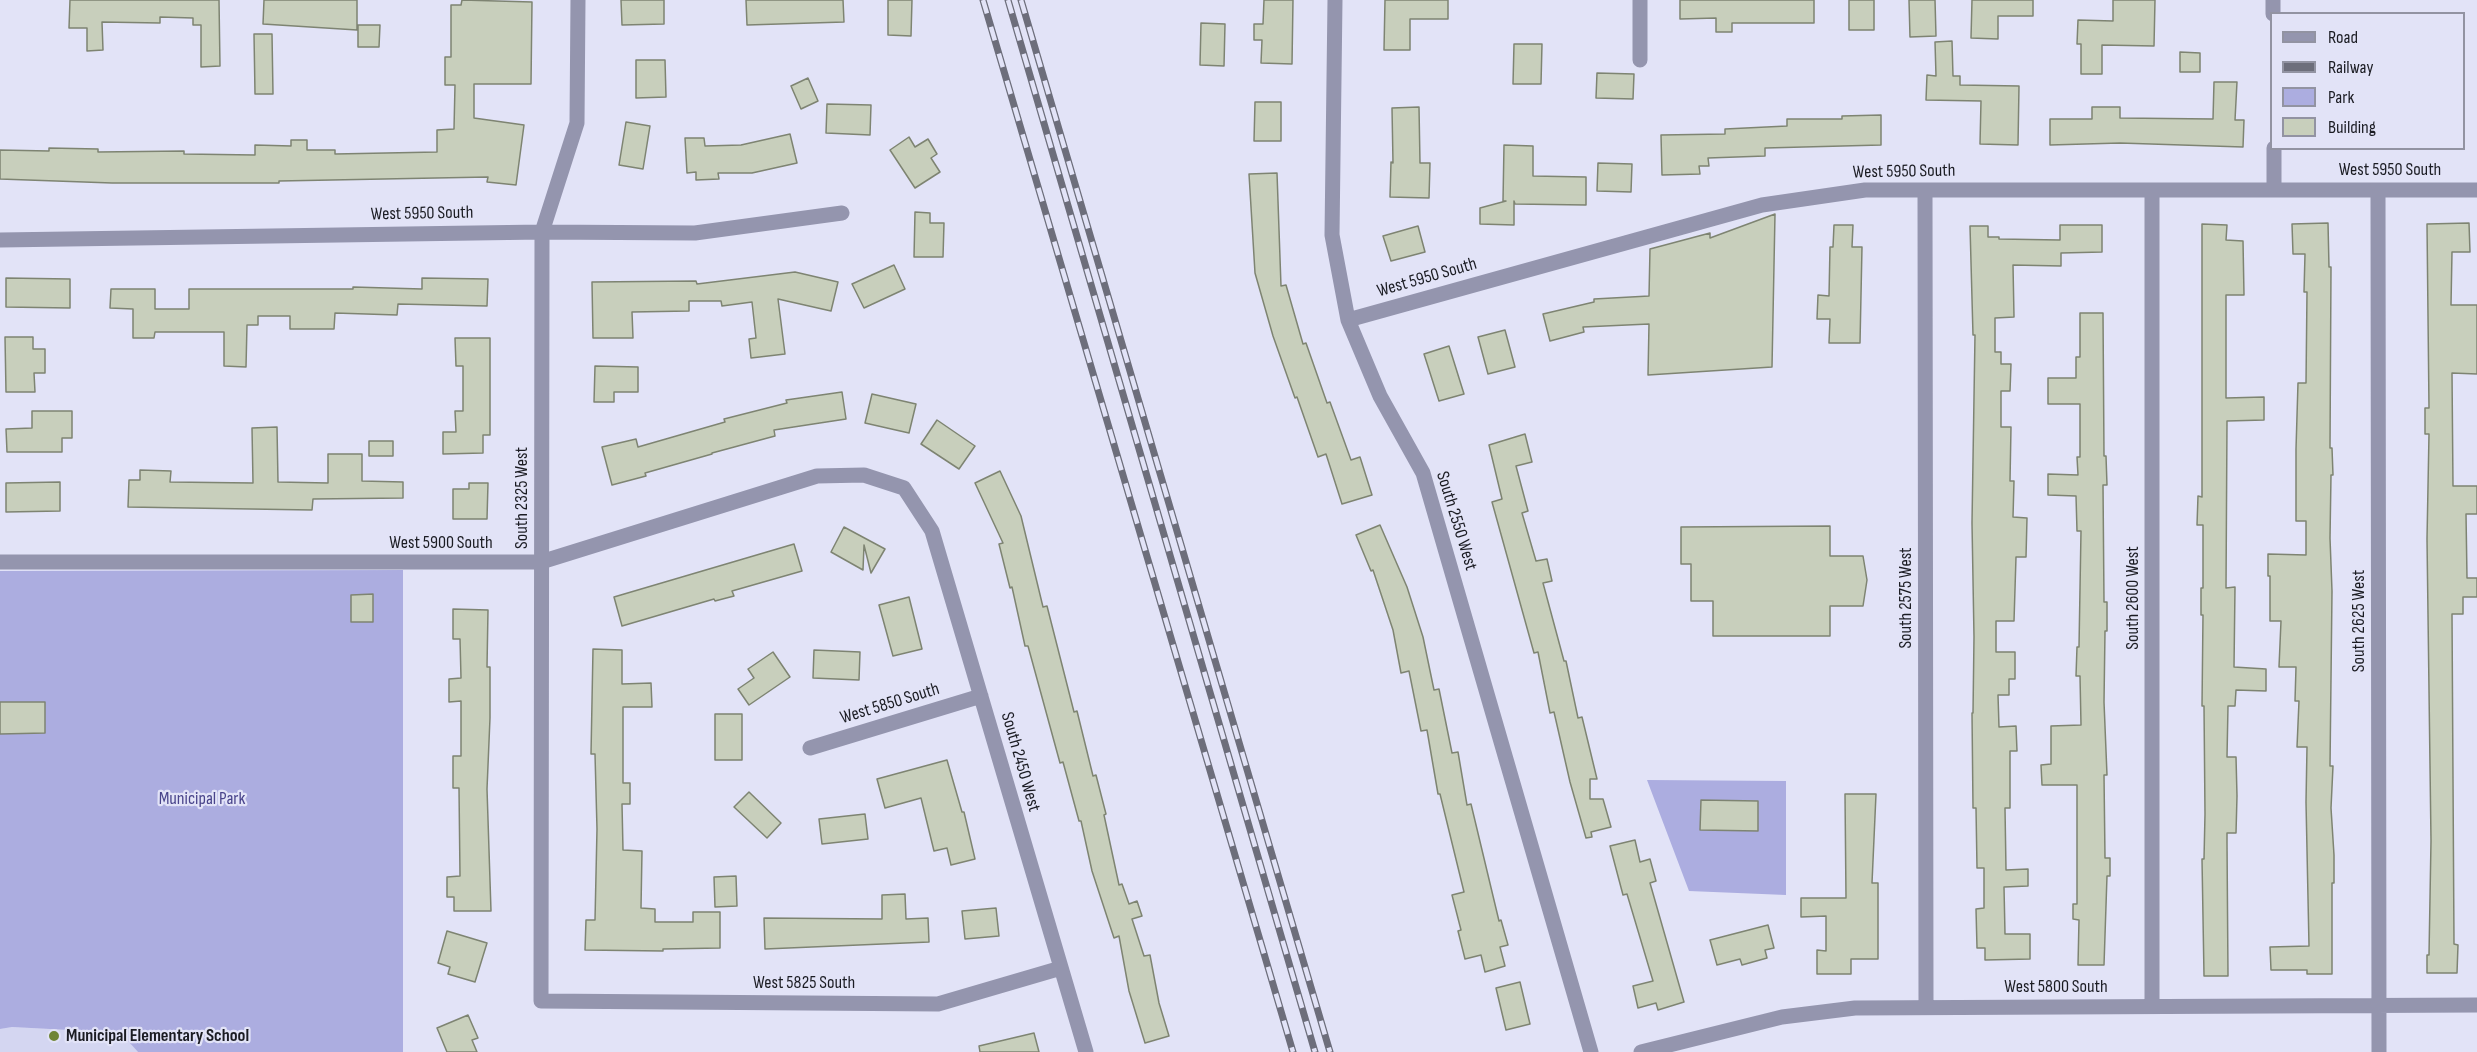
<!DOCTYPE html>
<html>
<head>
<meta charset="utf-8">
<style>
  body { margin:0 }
  #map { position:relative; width:2477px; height:1052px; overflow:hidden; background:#e2e3f7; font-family:"Sofia Sans Condensed",sans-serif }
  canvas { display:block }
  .legend { position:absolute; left:2270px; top:12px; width:195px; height:138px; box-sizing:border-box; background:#e2e3f7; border:2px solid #9293a2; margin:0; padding:8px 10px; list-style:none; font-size:18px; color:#1b1c23 }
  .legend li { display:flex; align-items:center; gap:12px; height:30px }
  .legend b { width:30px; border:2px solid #9293a2 }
</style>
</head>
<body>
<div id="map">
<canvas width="2477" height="1052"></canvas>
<ul class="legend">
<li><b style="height:8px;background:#9495ae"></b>Road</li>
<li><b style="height:8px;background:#6d6e7b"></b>Railway</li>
<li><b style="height:16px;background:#acade0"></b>Park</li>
<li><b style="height:16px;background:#c8cfbc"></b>Building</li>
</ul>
</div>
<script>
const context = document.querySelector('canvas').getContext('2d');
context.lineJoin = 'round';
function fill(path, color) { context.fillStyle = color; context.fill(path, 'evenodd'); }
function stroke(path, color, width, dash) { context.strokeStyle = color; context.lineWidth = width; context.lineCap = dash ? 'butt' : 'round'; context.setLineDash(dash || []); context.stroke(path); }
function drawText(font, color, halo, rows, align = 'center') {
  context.font = font + ' "Sofia Sans Condensed",sans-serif'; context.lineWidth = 4.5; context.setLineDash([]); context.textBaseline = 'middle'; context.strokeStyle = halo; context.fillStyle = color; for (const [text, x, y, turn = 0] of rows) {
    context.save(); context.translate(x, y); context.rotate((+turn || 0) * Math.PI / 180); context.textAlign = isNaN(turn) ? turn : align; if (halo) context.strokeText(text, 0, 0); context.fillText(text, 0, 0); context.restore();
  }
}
fill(new Path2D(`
  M12,1027l76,4 40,10 10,11h-138v-23z`), '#d4d6f1');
fill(new Path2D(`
  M403,570v482h-265l-10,-11 -40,-10 -76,-4 -12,2v-458z
  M1647,780l139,1v114l-97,-4z`), '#acade0');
const building = new Path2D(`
  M70,0h149l1,66 -19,1v-42h-8v-7l-33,-1v6l-58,-1 1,28 -16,1v-23h-18z
  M264,0h93v30l-94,-6z
  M462,0l70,2 -1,82h-57v34l50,7 -8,60 -29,-3 1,-5 -209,4v2h-167l-112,-4v-29l49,1v-3l49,1v3l86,-1v3l71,1v-10l36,1v-6h16v10h28v4l102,-2v-22l17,-1 1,-44h-10v-28h6v-52h10z
  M621,0h43v24l-42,1z
  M746,0h97l1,22 -97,3z
  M888,0h24l-1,36 -23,-1z
  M1264,0h29l-1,64 -31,-1 1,-23h-8v-16h9z
  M1385,0h63v19h-38v31h-26z
  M1680,0h134v23h-82v9h-16v-14l-36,1z
  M1849,0h25v30h-25z
  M1909,0h26l1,36 -26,1z
  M1972,0h61v16h-35v23l-27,-1z
  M2113,0h42l-1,46 -52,-1v29h-21v-30h-4l1,-24 35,1z
  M1201,23l24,1 -1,42 -24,-1z
  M358,25h22l-1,22h-21z
  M254,34h18l1,60h-18z
  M1952,41l1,35h7v9l59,1 -1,59 -38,-1 1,-43 -55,-1 1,-25 9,1 -1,-34z
  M1514,44h28l-1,40h-28z
  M2180,52l20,1v19h-20z
  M636,60h29l1,37 -30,1z
  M1597,73l37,1 -1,25 -37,-1z
  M808,78l10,23 -17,8 -10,-23z
  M2214,82h23l-2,38h9l-1,27 -123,-4 -70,2v-26h42v-12h28v11l93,1z
  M1255,102h26v39h-27z
  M827,104l44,1 -1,30 -44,-2z
  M1419,107l1,56h10l-1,35 -39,-1 1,-35 2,1 -1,-55z
  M1881,115v30l-116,3v8l-57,2 1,8h-10l1,8 -38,1 -1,-40 64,-1v-5l62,-3v-7h55v-3z
  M626,122l24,4 -7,43 -24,-4z
  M790,134l7,29 -45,10h-34l1,6 -23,1v-8l-9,1 -2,-35h19l1,8 36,-1z
  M909,137l6,10 13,-8 9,15 -6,4 9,14 -25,16 -25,-38z
  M1504,145l29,1v30l53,1v28l-71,-1 -1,-3v24l-34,-1v-16l26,-7h-3z
  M1598,163l34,1 -1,28 -34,-1z
  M1277,173l4,113 5,-1 17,59 3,-1 21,60 3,-1 21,58 9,-3 12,38 -30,9 -16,-50 -8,3 -21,-60 -2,1 -22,-62 -18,-63 -6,-99z
  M915,212l15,1v10h14l-1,34h-29z
  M1775,214l-3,153 -124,8 1,-51 -66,3 1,5 -34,9 -7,-27 51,-12v-3l55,-3 1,-47 60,-16v5z
  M2328,223l1,44h2l-1,181h2l1,27h-2l-1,63 2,53 -2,175h3l-2,42 3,47v28h-2v91h-25v-4h-36l-1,-23 39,-1 -3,-144 1,-55h-10l2,-46h-4l1,-34h-17l2,-46h-11v-45h-2v-22l38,1v-34h-10v-72l2,-66h8l1,-91h-3l1,-38h-12l-1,-30z
  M2469,223l1,29h-18l-1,53h26v69l-25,-1 1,113h24v28h-11l1,64h10v19h-14v17h-11l2,330 4,1 -1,28h-30v-18h2l2,-114 -4,-302 2,-105h-4v-26h4l-2,-184z
  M2202,224l25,1 -1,15 17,1 1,54h-18v103l38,-1v23l-37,1 -1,167 9,-1 -1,80 32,2v22l-30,-1 -1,16h-7l-1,51h9l1,39 -1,37h-9v10l1,133h-24l-2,-117h2l1,-45 -1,-108h-2l1,-91h-2v-27h2v-63h-6l1,-29 4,1z
  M1834,225h19l-1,22h10l-2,96h-31l1,-24h-13l1,-24 11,1 1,-49h3z
  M2060,225h42v27l-41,1v13l-48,-1 1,52 -19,1v34h6v12h10l-1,27h-9v36h10l-1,54h4l-1,36 14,1 -1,39h-10l-2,64h-18v31h19v27h-6v16h-11l1,32 17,-1 1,25h-7v57h-5l1,62 22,-1v17l-24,1 1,47h25v25l-45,1v-12h-8l-1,-39 8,-1v-40h-7l-1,-60h-3l-1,-95h1l1,-76 -2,-114 3,-188h-2l-3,-109h18v11h11v2l61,1z
  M1418,226l7,26 -34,9 -8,-25z
  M894,265l11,24 -41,19 -12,-24z
  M795,272l43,10 -7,29 -53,-12 7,55 -34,4 -2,-19 7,-1 -4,-36 -30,4 -1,-5h-32v10l-57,1 1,26h-40l-1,-56 104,-1 1,3z
  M6,278l64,1v29l-64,-1z
  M422,278l66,1 -1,27 -89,-2 -1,11 -62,-2 -1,16h-44v-13h-32v9h-11l-1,42 -22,-1v-34h-69l-1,6h-21v-29l-23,-1 1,-19h44v20h34v-20h164v-2l69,2z
  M2080,313h23l1,143h2l1,29h-4l1,117h3v29h-2l-1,71 3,73h-3l1,83h5v18h-3l-3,89h-26l1,-45 -6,-1v-15h4v-119h-35l-1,-20 10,-1v-38l30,-1 -1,-49h-4l1,-29h2l2,-116h-4l-1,-35 -28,-1v-21l30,1 -1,-18h3v-53h-32v-26h28v-21h4z
  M1505,330l10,37 -27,7 -10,-37z
  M5,337h28v12h12v24h-11l1,19h-29z
  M455,338h35v97h-7v18l-40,1v-22h13l-1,-21h8v-45h-7z
  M1449,346l15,48 -25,7 -15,-47z
  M595,366l43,1v25h-24v10h-20z
  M842,392l4,27 -72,11 1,6 -63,17v1l-67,19 1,3 -34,9 -10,-38 34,-8 2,8 87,-25 -1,-3 63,-16 -1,-3z
  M872,394l44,10 -7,29 -44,-10z
  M32,411h40v27h-10v14h-55l-1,-23 26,-1z
  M937,420l38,26 -16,23 -38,-25z
  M277,427l1,55 50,1v-29h34v27l41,1v16l-90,1 -1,11 -184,-3 1,-27h11v-10l31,1 -1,11 83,1 -1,-55z
  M1525,434l7,28 -16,4 12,45 -6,2 14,48 11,-2 5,22 -9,2 21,78h2l12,57 4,-1 15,62h-7v20h13l8,28 -20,5 1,5 -6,1 -16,-56 -16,-70 -4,1 -12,-61 -4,1 -42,-151 10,-3 -13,-54z
  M369,441h24v15h-24z
  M1000,471l21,45 22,91 4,-1 27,106 3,-1 16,65 3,-1 10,39 -2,1 15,70 3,-1 7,20 8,-3 5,15 -10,3 12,37 6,-1 9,48 10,33 -24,7 -16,-52 -10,-55 -5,2 -22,-67 -11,-50h-2l-16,-59 -3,1 -32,-117h-3l-13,-59 -2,1 -11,-44 4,-1 -28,-60z
  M60,482v29l-54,1v-29z
  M469,483h19l-1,36h-34v-30h16z
  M1380,525l27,62 16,50 11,53 5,-1 13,64 6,-1 9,53 4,-1 28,117 2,-1 7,25 -8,2 5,19 -20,6 -4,-17 -16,4 -7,-28 3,-1 -9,-35 12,-3 -24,-98h-2l-11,-64 -6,1 -12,-60 -8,2 -8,-43 -20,-60 -2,1 -15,-36z
  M1830,526v30h33l4,24 -4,26h-33v30h-117v-35h-22v-37h-10v-37z
  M844,527l41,22 -14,24 -7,-28 -1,25 -32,-18z
  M794,544l8,27 -70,20 2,5 -19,5 -1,-2 -92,27 -8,-29z
  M373,594v28h-22v-27z
  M909,597l13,52 -29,7 -14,-51z
  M453,609l35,1 -1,57h3v51l-3,71 4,122h-37v-14h-7v-20l13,-1 -1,-88h-6v-32h8v-55l-12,1v-23l12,-1 -1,-39h-7z
  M593,649l29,1v34l29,-1 1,24h-29v76h7v21h-8l1,46 19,1 -1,57 14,1v13h38v-10h27v36l-57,1v2l-78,-1 1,-30h9l2,-91 -2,-75h-4z
  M814,650l46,2 -1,28 -46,-2z
  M773,652l17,25 -41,28 -11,-16 16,-11 -6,-9z
  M0,702h45v31l-45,1z
  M715,714h27v46h-27z
  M947,760l15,52h2l11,47 -24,6 -4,-17 -13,3 -13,-53 -36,10 -8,-29z
  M749,792l32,31 -14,15 -33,-31z
  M1845,794h31l-4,89h6v76h-27v15h-34v-24l9,1v-35l-25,1v-19h45z
  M1701,800l57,1v30l-58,-1z
  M865,814l3,25 -46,5 -3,-25z
  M1635,840l5,22 10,-3 6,22 -6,2 34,119 -26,8 -2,-7 -18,5 -5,-22 20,-5 -26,-87 -4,1 -13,-49z
  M736,876l1,30 -22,1 -1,-30z
  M905,894l1,25 22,-1 1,24 -164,7 -1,-31 118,1v-24z
  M996,908l3,28 -34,3 -3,-28z
  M1768,925l6,23 -9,2 2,8 -25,7 -2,-6 -23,6 -7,-25z
  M447,931l40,12 -12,39 -27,-8 2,-7 -12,-4z
  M1520,982l10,42 -24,6 -10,-42z
  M468,1015l10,23 -6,2 5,12h-30l-10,-24z
  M1034,1033l5,19h-59l-1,-6z`);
fill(building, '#c8cfbc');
stroke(building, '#7e8472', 1.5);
stroke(new Path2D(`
  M578,0l-1,123 -35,109 -1,769 397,3 123,-36
  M1335,0l-3,235 16,85 32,76 43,77 168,579
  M1640,0v60
  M2273,0v14
  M2274,148v42
  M1925,190l1,817
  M2152,190v816
  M2378,190l1,862
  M0,240l542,-8 153,1 147,-20
  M1348,320l414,-115 103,-15h612
  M0,562h541l276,-86 47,-1 40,13 28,43 154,521
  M810,748l171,-52
  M1641,1052l141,-35 73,-9 622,-3`), '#9495ae', 15);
const rail = new Path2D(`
  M983,0l310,1052
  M1008,0l307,1052
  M1021,0l309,1052`);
stroke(rail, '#6d6e7b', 7);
stroke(rail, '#e2e3f7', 4.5, [14]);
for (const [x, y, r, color] of [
  [54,1036,6,"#6f8536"]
]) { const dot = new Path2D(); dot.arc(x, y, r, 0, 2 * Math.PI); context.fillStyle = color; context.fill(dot); stroke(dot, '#e2e3f7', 2); }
drawText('18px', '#1b1c23', '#e2e3f7', [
  ["West 5950 South",2390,170],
  ["West 5950 South",1904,172,-1],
  ["West 5950 South",422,214,-1],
  ["West 5950 South",1427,278,-16],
  ["South 2325 West",522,498,-90],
  ["South 2550 West",1456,521,73],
  ["West 5900 South",441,543],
  ["South 2575 West",1906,598,-90],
  ["South 2600 West",2133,598,-90],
  ["South 2625 West",2359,621,-90],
  ["West 5850 South",890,704,-17],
  ["South 2450 West",1020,762,74],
  ["West 5825 South",804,983],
  ["West 5800 South",2056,987]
]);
drawText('18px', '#49448b', '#e2e3f7', [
  ["Municipal Park",202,799]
]);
drawText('bold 18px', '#1b1c23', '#e2e3f7', [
  ["Municipal Elementary School",66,1036]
], 'left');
</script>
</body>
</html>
